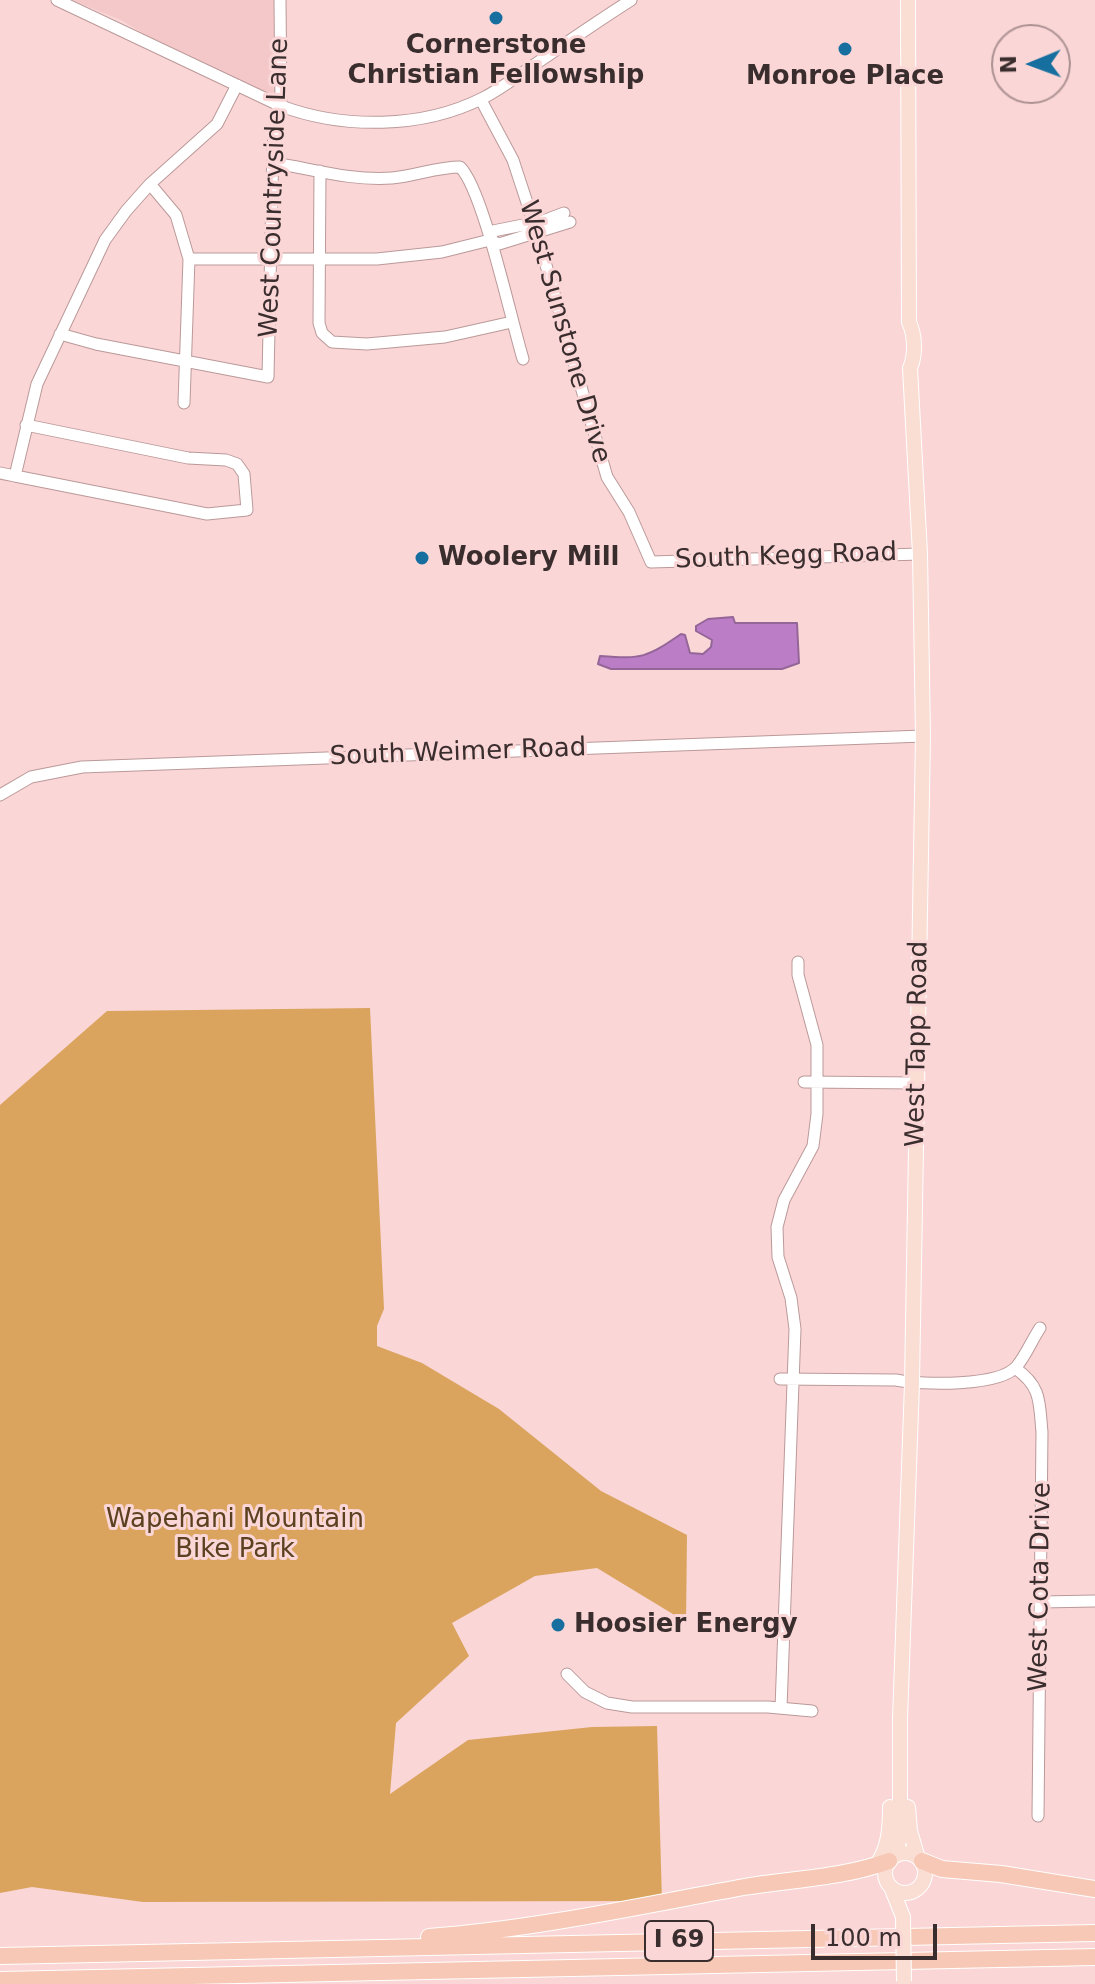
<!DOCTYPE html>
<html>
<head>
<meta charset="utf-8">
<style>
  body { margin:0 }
  #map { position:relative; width:1095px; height:1984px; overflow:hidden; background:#fad6d7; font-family:"DejaVu Sans",sans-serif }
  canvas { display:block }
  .north { position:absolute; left:991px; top:24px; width:80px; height:80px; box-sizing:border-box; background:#fad6d7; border:2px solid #ad9293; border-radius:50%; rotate:269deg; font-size:22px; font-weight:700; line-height:32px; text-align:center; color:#3a2d2d }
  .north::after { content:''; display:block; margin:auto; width:28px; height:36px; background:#166f9e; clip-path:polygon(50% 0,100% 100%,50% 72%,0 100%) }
  .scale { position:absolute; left:811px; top:1924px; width:126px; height:36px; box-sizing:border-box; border:4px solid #3a2d2d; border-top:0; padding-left:10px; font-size:24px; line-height:28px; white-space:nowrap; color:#3a2d2d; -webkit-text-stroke:6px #fad6d7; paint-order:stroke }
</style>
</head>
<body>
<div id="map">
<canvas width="1095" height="1984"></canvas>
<div class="north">N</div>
<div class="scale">100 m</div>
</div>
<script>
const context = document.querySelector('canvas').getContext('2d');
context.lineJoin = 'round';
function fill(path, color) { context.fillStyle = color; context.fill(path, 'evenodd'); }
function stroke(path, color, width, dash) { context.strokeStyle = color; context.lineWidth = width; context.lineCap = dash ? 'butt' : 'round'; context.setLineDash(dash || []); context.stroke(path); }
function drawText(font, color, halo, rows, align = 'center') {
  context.font = font + ' "DejaVu Sans",sans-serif'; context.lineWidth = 6; context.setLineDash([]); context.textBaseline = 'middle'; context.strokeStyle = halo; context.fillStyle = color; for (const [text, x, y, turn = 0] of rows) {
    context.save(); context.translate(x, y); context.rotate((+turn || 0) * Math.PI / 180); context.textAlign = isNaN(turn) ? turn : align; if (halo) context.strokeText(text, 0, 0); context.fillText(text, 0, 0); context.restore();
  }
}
fill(new Path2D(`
  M72,0h205l3,108 -87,-44 -72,-44z`), '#f4c8c9');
fill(new Path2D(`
  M370,1008l14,301 -7,17v20l45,17 77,46 102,82 86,44 -1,87 -89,-54 -62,8 -83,47 17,33 -73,67 -6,71 78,-54 124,-13 65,-1 5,175 -519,1 -111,-15 -32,6v-788l107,-94z`), '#daa45e');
const water = new Path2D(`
  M733,617l2,6h62l2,40 -17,6h-171l-13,-5 2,-8c43,3 46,2 81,-22l4,1 5,18 13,1 8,-7 1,-7 -16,-9v-5l12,-7z`);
fill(water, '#bb7ec6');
stroke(water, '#946698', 2);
const minor = new Path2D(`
  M57,0l224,106c62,23 141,23 202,-8 18,-9 34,-22 51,-33 32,-22 64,-44 97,-65
  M481,100l32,60 22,67 72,250 22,35 22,50 269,-8
  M274,163c39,6 77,18 118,15 23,-2 45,-11 68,-11 23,22 51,153 63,192
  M320,171l-1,152 3,10 10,9 35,2 78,-7 67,-15
  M150,184l26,31 13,44 -5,144
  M490,240l3,-9 50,-10 21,-8
  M189,259h188l65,-7 48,-12 9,4 71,-22
  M60,334l36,10 172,33 5,-233 8,-38 -1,-106
  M26,425l162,33 38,2 11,4 7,10 3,36 -40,4 -192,-38 22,-92 68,-144 21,-29 24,-27 67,-60 20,-39
  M0,473l15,3
  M0,795l31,-18 51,-10 841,-31
  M804,1082l113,1
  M1015,1368c27,19 24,34 27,64l-4,384
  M780,1379l116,1c26,5 104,7 121,-14 9,-11 15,-26 23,-38
  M1041,1602l54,-1
  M567,1674l18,18 22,11 25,4h136l44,4
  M781,1708l14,-379 -4,-31 -13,-41 -1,-30 7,-27 29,-54 4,-32v-69l-19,-70v-13`);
const major = new Path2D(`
  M908,1807l2,24 8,27
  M885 1873a20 20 0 1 1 40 0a20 20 0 1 1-40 0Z
  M896,1855l4,-19v-117l12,-336 11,-647 -3,-182 -10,-186c6,-13 5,-33 -1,-46l-1,-322
  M876,1866c13,-19 14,-38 14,-59
  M891,1887l12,30`);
const highway = new Path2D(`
  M922,1861l20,8 59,5 94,15
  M429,1937c106,-8 211,-31 315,-50 49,-8 99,-9 145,-26
  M0,1956l1095,-23
  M0,1980l1095,-23`);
stroke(minor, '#b99', 13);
stroke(major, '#fff', 16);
stroke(highway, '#fff', 18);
stroke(minor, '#fff', 11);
stroke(major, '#faded3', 14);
stroke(highway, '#f6c8b5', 16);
const majorBridge = new Path2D(`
  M903,1917l1,64`);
stroke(majorBridge, '#fff', 16, []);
stroke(majorBridge, '#faded3', 14);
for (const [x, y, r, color] of [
  [496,18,8,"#166f9e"],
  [845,49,8,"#166f9e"],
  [422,558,8,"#166f9e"],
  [558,1625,8,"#166f9e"]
]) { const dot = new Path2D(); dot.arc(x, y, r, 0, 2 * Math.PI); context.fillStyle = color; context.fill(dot); stroke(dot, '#fad6d7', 3); }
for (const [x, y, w] of [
  [679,1941,68]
]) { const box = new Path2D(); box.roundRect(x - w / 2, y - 20, w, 40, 6); context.fillStyle = '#fad6d7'; context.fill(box); stroke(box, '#3a2d2d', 2); }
drawText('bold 24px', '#3a2d2d', null, [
  ["I 69",679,1941]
]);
drawText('bold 26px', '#3a2d2d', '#fad6d7', [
  ["Cornerstone",496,46],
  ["Christian Fellowship",496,76],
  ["Monroe Place",845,77],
  ["Woolery Mill",438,558,"left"],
  ["Hoosier Energy",574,1625,"left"]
]);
drawText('26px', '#3a2d2d', '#fad6d7', [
  ["West Countryside Lane",275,188,-88],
  ["West Sunstone Drive",564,332,74],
  ["South Kegg Road",786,557,-2],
  ["South Weimer Road",458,753,-2],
  ["West Tapp Road",918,1044,-89],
  ["West Cota Drive",1041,1587,-89]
]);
drawText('26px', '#5b411f', '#fad6d7', [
  ["Wapehani Mountain",235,1520],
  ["Bike Park",235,1550]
]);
</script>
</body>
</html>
